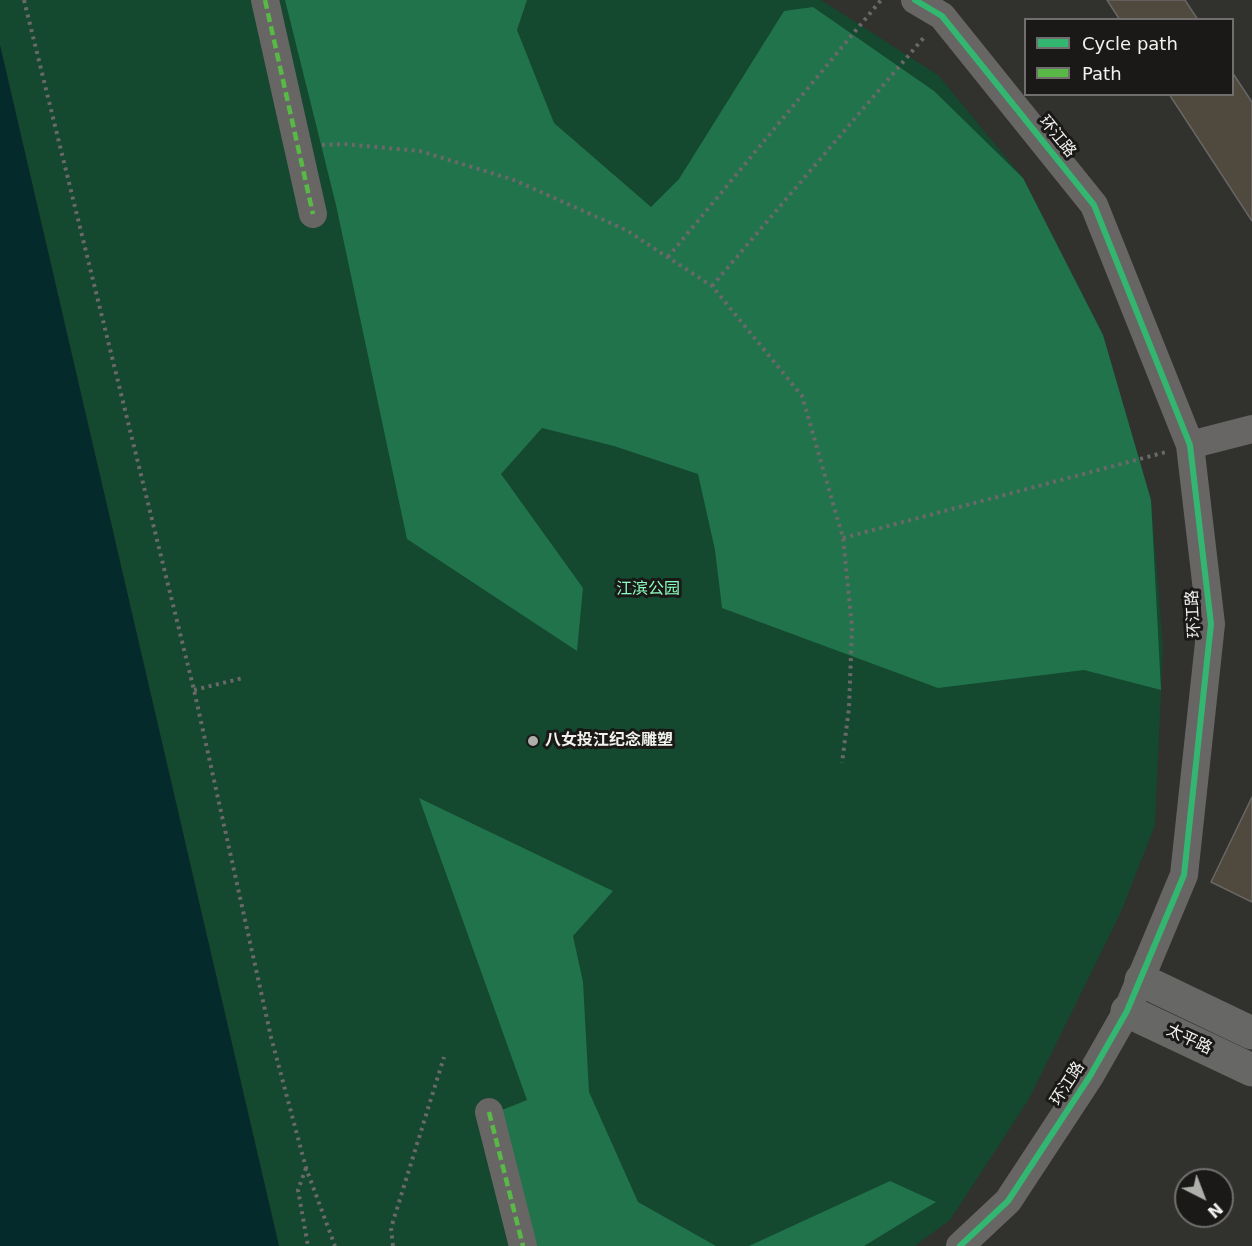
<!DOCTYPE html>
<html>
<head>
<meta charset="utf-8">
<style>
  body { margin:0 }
  #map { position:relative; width:1252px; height:1246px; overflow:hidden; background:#31312e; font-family:"DejaVu Sans",sans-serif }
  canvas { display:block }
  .legend { position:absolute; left:1024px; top:18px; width:210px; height:78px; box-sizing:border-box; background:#1a1918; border:2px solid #706f6e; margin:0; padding:8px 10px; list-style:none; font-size:18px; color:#f1f1ee }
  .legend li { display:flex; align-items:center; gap:12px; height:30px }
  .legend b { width:30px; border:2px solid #706f6e }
  .north { position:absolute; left:1174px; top:1168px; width:60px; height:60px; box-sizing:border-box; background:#1a1918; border:2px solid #706f6e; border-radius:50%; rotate:138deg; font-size:16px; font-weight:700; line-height:24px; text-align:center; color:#f1f1ee }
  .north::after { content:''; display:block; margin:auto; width:21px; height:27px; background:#aeaeab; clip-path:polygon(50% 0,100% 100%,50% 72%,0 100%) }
</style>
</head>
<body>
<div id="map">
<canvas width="1252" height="1246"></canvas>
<ul class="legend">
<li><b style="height:8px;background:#33b770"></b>Cycle path</li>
<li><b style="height:8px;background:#58b947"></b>Path</li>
</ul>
<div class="north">N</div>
</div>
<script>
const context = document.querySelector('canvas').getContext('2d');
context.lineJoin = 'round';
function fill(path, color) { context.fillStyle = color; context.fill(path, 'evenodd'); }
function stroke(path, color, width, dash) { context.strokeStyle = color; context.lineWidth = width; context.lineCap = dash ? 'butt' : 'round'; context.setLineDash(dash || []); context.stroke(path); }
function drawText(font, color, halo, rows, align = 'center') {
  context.font = font + ' "DejaVu Sans","Noto Sans SC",sans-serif'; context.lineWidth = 6; context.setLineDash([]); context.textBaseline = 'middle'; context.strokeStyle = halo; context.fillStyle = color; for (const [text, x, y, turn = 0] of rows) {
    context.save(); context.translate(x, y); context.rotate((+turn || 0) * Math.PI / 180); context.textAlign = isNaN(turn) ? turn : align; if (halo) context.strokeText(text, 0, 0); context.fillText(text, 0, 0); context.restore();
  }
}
fill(new Path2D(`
  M0,0h821l117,75 85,103 80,157 48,165 12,147 -8,178 -34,87 -92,187 -79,121 -35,26h-636l-279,-1201z`), '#14482f');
fill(new Path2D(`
  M285,0h242l-10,30 37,93 97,84 28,-28 105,-168 29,-4 121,84 89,87 80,157 48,165 10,190 -77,-20 -146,18 -216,-80 -7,-58 -17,-76 -84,-28 -72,-18 -41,46 82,114 -6,63 -170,-112 -71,-334z
  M419,798l194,93 -40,45 10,46 6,110 49,110 78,44h-185l-39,-132 35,-14z
  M890,1181l46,21 -72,44h-115z`), '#21734b');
fill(new Path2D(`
  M0,45l279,1201h-279z`), '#042a2b');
const building = new Path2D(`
  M1107,0h78l13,20h-78z
  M1232,72l20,30v119l-83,-127h63z
  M1252,797v105l-41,-20z`);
fill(building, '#50493d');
stroke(building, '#686766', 1.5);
stroke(new Path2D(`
  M24,0l170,690 77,347 35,131 29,78
  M322,145l22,-1 76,7 94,29 112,50 86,56 90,110 41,142 9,89 -3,81 -7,55
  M668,257l213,-257
  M712,286l214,-251
  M843,538l323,-86
  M194,690l49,-12
  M306,1168l-8,22 10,56
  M393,1246l-2,-18 53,-171`), '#6a6969', 4, [3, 4.5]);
stroke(new Path2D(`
  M265,0l48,214
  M915,0l27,16 152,189 96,240 21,179 -27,251 -57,136 -37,65 -82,125 -48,45
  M1190,445l62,-16
  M489,1112l34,134`), '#676665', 28);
stroke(new Path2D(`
  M1141,980l111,53
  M1127,1011l125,59`), '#676765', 33);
stroke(new Path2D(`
  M265,0l48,214
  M489,1112l34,134`), '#58b947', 4.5, [9, 4.5]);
stroke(new Path2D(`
  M915,0l27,16 152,189 96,240 21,179 -27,251 -57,136 -37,65 -82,125 -48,45`), '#33b770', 6);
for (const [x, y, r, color] of [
  [533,741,6,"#aeaeab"]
]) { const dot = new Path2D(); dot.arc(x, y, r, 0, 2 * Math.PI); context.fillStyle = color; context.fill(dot); stroke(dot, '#1a1918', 2); }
drawText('16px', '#f1f1ee', '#1a1918', [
  ["环江路",1057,137,51],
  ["环江路",1194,614,-93],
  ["太平路",1189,1040,25],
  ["环江路",1068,1084,-57]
]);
drawText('16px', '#89febc', '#1a1918', [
  ["江滨公园",648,590]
]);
drawText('bold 16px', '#f1f1ee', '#1a1918', [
  ["八女投江纪念雕塑",545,741]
], 'left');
</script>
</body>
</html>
